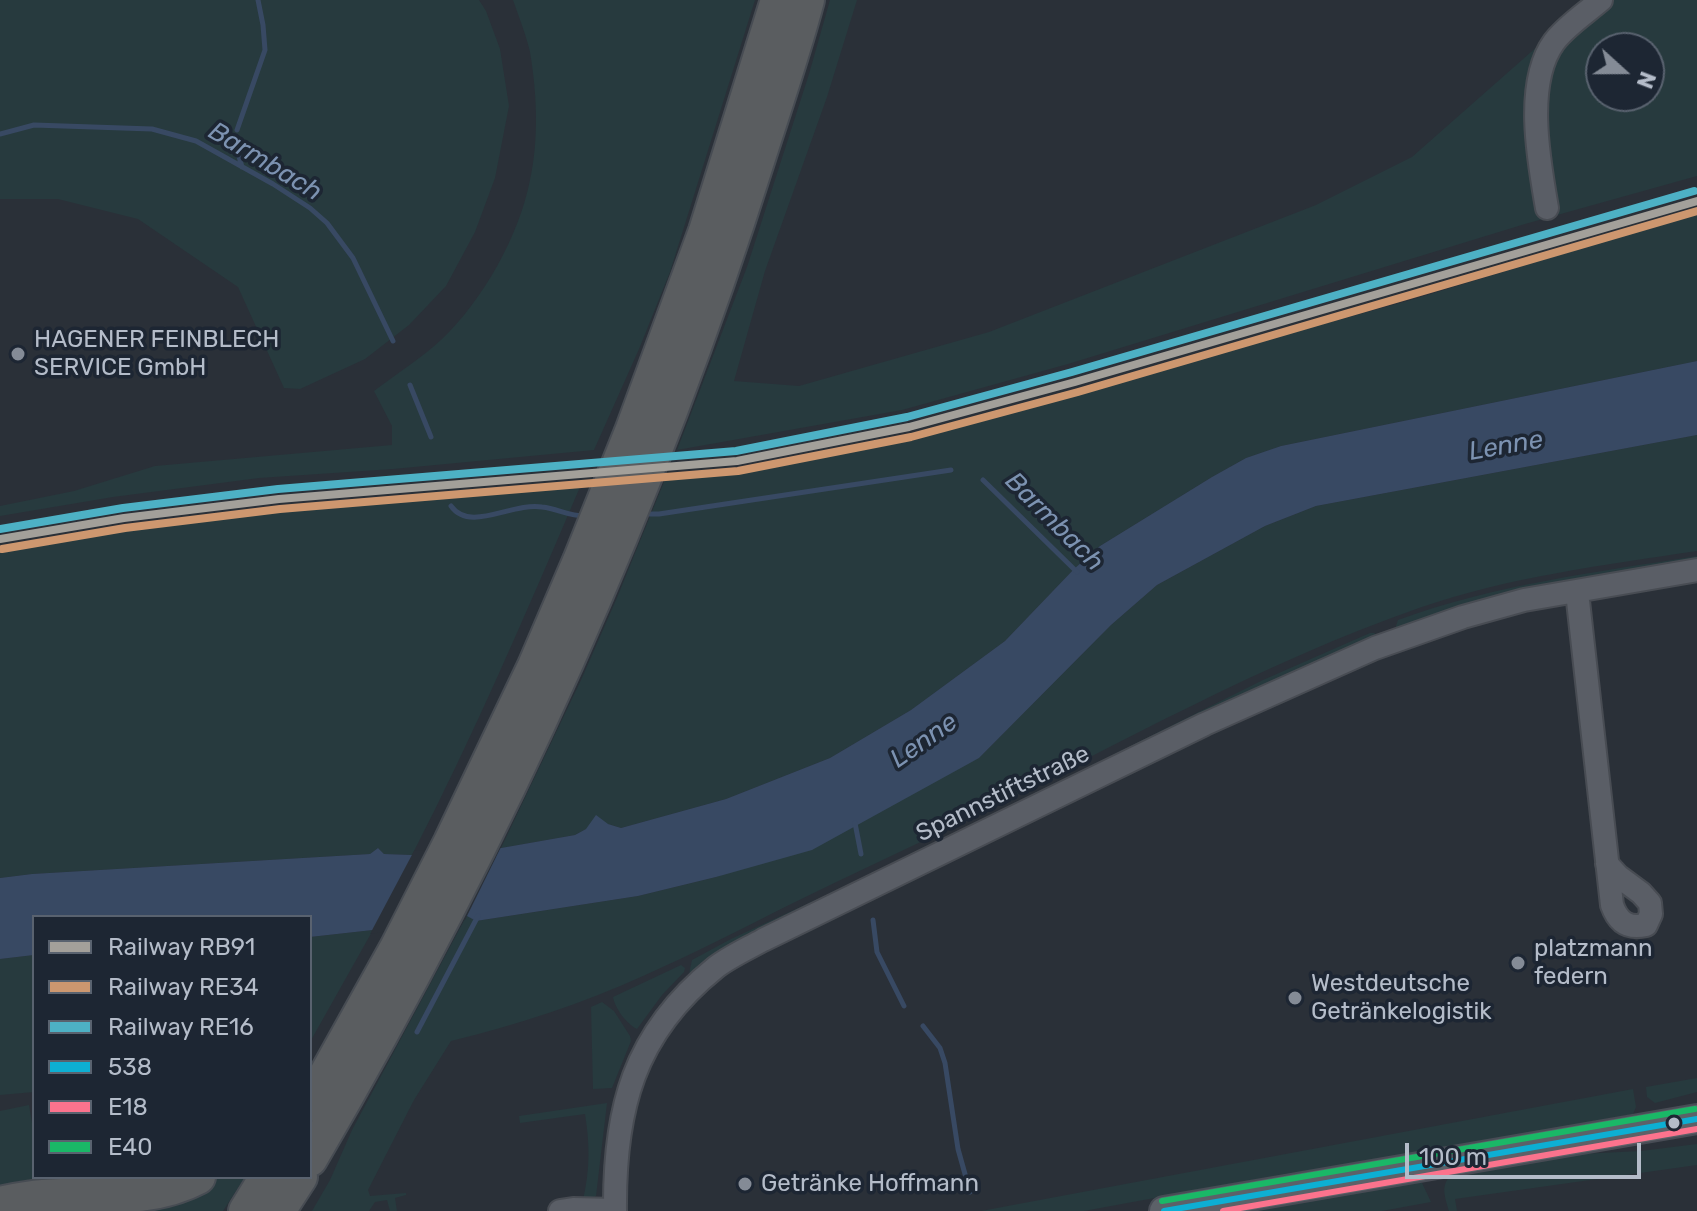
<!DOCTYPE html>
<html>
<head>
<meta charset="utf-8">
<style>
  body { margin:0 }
  #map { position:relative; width:1697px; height:1211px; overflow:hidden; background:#2a3038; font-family:Rubik,sans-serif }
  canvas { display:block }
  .legend { position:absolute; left:32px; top:915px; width:280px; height:264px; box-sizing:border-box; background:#1d2633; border:2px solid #59626f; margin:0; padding:10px 14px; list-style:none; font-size:24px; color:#b4bcc9 }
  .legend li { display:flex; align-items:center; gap:16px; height:40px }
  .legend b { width:40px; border:2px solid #59626f }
  .north { position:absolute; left:1585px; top:32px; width:80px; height:80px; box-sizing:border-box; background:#1d2633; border:2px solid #59626f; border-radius:50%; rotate:111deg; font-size:22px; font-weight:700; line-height:32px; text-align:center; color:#b4bcc9 }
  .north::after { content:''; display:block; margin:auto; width:28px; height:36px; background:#848b96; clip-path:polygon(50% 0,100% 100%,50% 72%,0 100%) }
  .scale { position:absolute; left:1405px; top:1143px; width:236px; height:36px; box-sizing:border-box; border:4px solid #b4bcc9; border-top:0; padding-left:10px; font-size:24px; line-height:28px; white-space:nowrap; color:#b4bcc9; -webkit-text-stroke:6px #1d2633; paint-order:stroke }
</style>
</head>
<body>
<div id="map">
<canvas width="1697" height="1211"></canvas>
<ul class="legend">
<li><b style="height:10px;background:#a3a09a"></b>Railway RB91</li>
<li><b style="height:10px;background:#cd976f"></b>Railway RE34</li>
<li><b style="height:10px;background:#4db1c5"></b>Railway RE16</li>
<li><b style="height:10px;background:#0dafd3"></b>538</li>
<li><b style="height:10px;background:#fc738d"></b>E18</li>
<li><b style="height:10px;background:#1ab867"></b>E40</li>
</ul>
<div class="north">N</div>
<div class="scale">100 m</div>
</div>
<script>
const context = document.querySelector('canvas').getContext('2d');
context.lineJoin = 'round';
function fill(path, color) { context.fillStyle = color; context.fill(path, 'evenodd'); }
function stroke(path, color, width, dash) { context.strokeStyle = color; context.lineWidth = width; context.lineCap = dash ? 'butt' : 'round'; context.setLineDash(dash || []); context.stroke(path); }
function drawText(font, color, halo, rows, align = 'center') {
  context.font = font + ' Rubik,sans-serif'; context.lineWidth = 7; context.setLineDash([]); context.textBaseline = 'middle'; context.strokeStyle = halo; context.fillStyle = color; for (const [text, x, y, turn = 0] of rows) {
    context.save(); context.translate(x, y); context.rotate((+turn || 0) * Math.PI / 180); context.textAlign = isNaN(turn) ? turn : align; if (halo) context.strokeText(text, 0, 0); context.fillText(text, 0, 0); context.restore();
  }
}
fill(new Path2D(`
  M0,0h479l7,11 14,38 9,57 -14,72 -20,54 -29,54 -37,39 -44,34 -65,30 -16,-1 -46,-101 -100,-68 -80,-20h-58z
  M513,0h242l-85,272 -31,77 -45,101 -201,19 -134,9 -146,19 -113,19v-10l74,-15 81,-25 237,-21v-19l-18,-35c22,-17 48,-33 68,-52 41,-39 77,-103 88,-159 9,-41 7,-86 0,-128 -4,-17 -11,-35 -17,-52z
  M830,0h27l-30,97 -62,174 -31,110 65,5 190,-54 327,-127 96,-48 178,-157h107v176l-172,48 -457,140 -166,46 -225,40 70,-183 62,-193zM1601,48h48v48h-48z
  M1697,213v148l-416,85 -35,12 -34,19 -112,69 -26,23 -69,72 -94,69 -81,48 -104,41 -105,29 -13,-4 -22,5 -11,6 -74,13 80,-168 35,-80 50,-123 79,-9 166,-27 165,-49 335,-92z
  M1697,435v116c-93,14 -189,26 -278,57 -155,54 -300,136 -447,209 -61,30 -122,58 -183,88 -48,24 -96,49 -146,71 -62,28 -126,49 -192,65l-37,59 -46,90 2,6 36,-3v2l-11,3 2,13h-7l-3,-11 -12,2 -6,9h-57l18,-31 22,-50 115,-215 9,6 162,-25 78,-19 263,-119 132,-133 46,-40 108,-59 51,-20z
  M580,487c-53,124 -106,248 -168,368l-28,-1 -6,-6 -8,6 -338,20 -32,4v-326l41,-9 195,-28z
  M1697,556v6l-303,70 4,-12c95,-35 199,-48 299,-64z
  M1370,633h4l7,4 -640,306 -119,142 -3,-2 9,-25 13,-25 18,-27 30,-32 3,-14 39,-21 143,-66 132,-65 257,-128z
  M373,930l-63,112v-105z
  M34,955v137l-34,3v-136z
  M681,965l4,3 -1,4 -22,23 -25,34c-10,-5 -22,-20 -24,-32z
  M602,1002l12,9 16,25 1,5 -19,47 -19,1 -2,-82z
  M1697,1078v14l-42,11 -8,-6 -1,-10z
  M1633,1089l3,18 -3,7 -257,47 -86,12 -206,38h-103z
  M607,1103l-11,93 -13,4c7,-31 7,-54 2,-86l-65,9 -1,-7z
  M29,1105l5,30v42h14l-33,5 -15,6v-77z
  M1697,1144v21l-242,34 2,12h-8c-4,-14 -9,-25 2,-36l108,-20 82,-4z
  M216,1177h29l-22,34h-139l114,-25z
  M1410,1179l12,4 9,19 -49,9h-143z`), '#273a3e');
fill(new Path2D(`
  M1697,361v74l-381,71 -51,20 -108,59 -46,40 -132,133 -167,92 -96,27 -78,19 -162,25 -9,-5 -94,14 -63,7v-20h-276v38l-34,4v-81l32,-4 338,-20 8,-6 6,6 28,1 89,-7 74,-13 11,-6 10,-14 12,9 13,4 105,-29 104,-41 81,-48 94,-69 69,-72 26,-23 112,-69 34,-19 35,-12z`), '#384963');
fill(new Path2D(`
  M503,843l-38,77 -95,14 44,-83z`), '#2a3038');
stroke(new Path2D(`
  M237,130l28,-80 -2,-25 -5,-25
  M0,134l34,-9 118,4 44,12 77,43 37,24 17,15 26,35 40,83
  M238,153l4,14
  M410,385l21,52
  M983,480l94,92
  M451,506c19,27 61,-4 91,1 17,2 25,9 44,9
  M644,514h15l292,-44
  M855,823l6,31
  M873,920l4,32 27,54
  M923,1026l17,22 5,15 13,86 12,43
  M417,1032l61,-116`), '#384963', 5);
const minor = new Path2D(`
  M1547,208c-8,-46 -23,-125 7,-166 12,-16 32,-29 47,-42
  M1577,592l35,313c6,17 16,24 34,20l5,-11 -1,-11 -9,-10 -23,-17 -11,-12
  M560,1211l13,-2 42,1
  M615,1211c-1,-101 18,-177 100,-243 14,-11 32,-19 48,-28l442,-216 170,-76 88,-31 61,-17 173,-30`);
const major = new Path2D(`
  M1164,1211l533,-92`);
const highway = new Path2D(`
  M310,1104l87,-156 54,-106 84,-176 45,-105 53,-132 73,-198 72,-231
  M310,1159c185,-316 338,-651 448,-1001 17,-53 35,-105 49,-158
  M0,1204c14,-3 29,-6 43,-7 53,-4 106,6 155,-20
  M246,1211l21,-34
  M278,1211l22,-34`);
stroke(minor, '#484c53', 26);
stroke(major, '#484c55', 32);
stroke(highway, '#474c53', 38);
stroke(minor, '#5a5e66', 22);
stroke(major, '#5c6168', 28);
stroke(highway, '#5a5d60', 34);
stroke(new Path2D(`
  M1164,1211l533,-92`), '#0dafd3', 6);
stroke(new Path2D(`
  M1223,1211l474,-82`), '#fc738d', 6);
stroke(new Path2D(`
  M1162,1201l533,-92`), '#1ab867', 6);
stroke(new Path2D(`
  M0,539l124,-21 155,-19 458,-38 172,-34 166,-45 622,-181`), '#a3a09a', 8);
stroke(new Path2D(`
  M2,549l123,-21 155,-19 458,-38 173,-34 167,-45 619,-181`), '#cd976f', 8);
stroke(new Path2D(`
  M0,529l123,-21 155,-19 458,-38 171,-34 165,-45 622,-181`), '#4db1c5', 8);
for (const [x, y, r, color] of [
  [18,354,8,"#848b96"],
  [1518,963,8,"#848b96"],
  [1295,998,8,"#848b96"],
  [1674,1123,7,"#b4bcc9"],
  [745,1184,8,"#848b96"]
]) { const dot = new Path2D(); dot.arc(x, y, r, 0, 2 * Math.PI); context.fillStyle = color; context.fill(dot); stroke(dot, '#1d2633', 3); }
drawText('24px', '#b4bcc9', '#1d2633', [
  ["HAGENER FEINBLECH",34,340],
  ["SERVICE GmbH",34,368],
  ["platzmann",1534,949],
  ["federn",1534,977],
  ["Westdeutsche",1311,984],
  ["Getränkelogistik",1311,1012],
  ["Getränke Hoffmann",761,1184]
], 'left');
drawText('24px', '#b4bcc9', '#1d2633', [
  ["Spannstiftstraße",1003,794,-26]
]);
drawText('italic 26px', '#7c92b1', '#1d2633', [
  ["Barmbach",265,162,31],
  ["Lenne",1506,446,-10],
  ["Barmbach",1054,522,45],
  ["Lenne",924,741,-35]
]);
</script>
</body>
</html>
